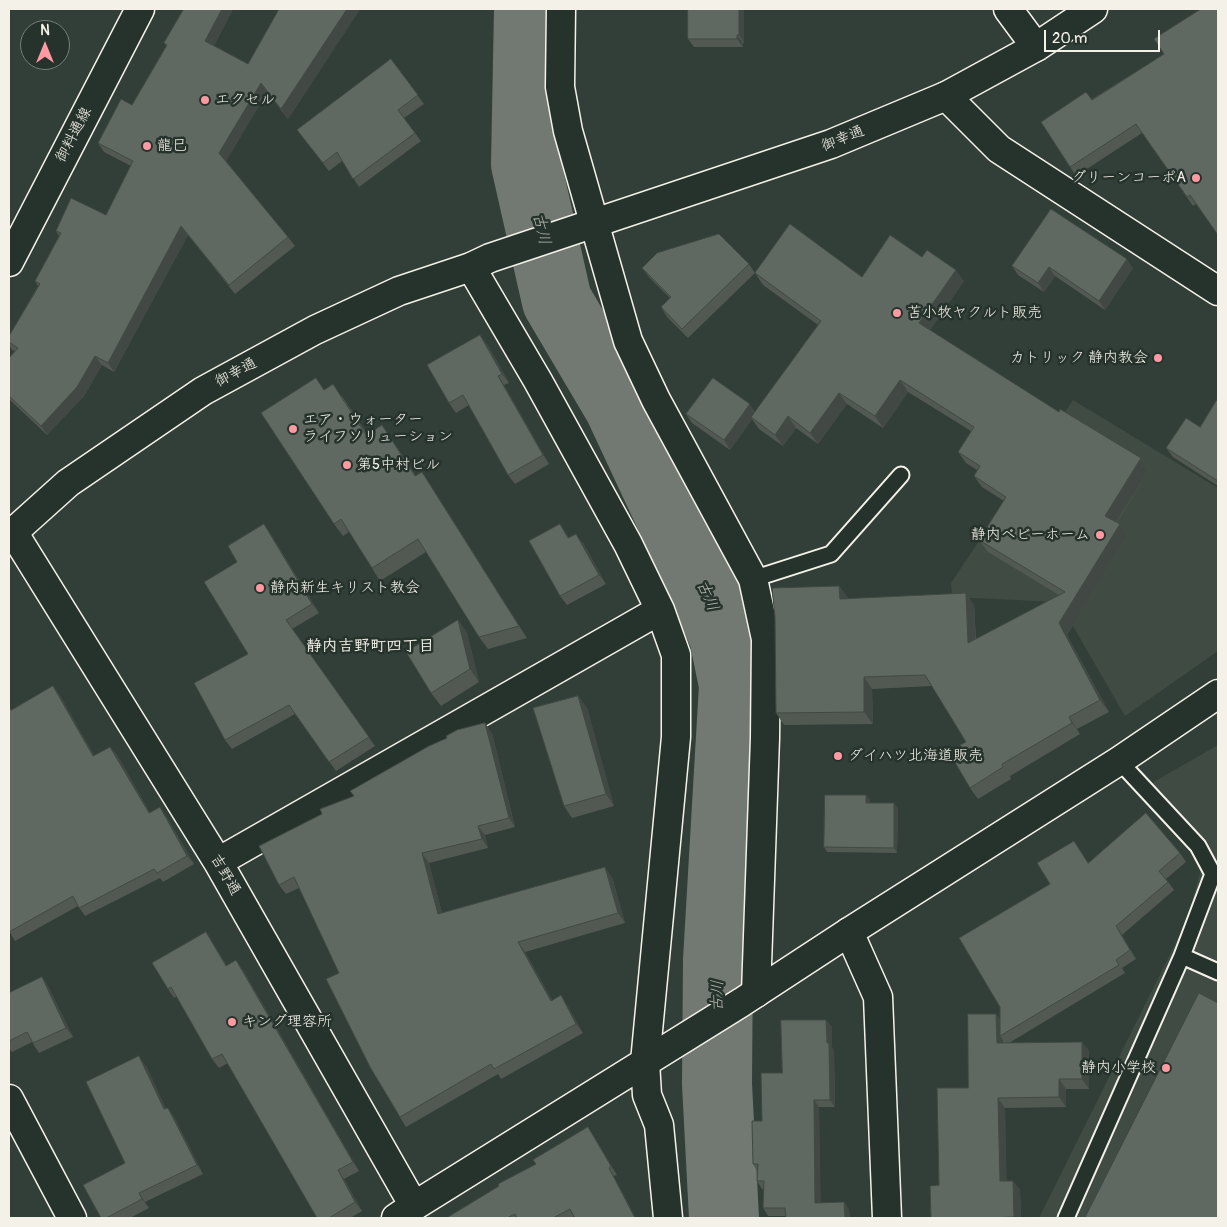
<!DOCTYPE html>
<html>
<head>
<meta charset="utf-8">
<style>
  body { margin:0 }
  #map { position:relative; width:1227px; height:1227px; overflow:hidden; background:#323e38; font-family:Pangolin,sans-serif }
  canvas { display:block }
  .frame { position:absolute; inset:0; border:10px solid #f4f1e8; pointer-events:none }
  .north { position:absolute; left:20px; top:20px; width:50px; height:50px; box-sizing:border-box; background:#26332d; border:1px solid #787f78; border-radius:50%; rotate:0deg; font-size:14px; font-weight:700; line-height:20px; text-align:center; color:#f4f1e8 }
  .north::after { content:''; display:block; margin:auto; width:18px; height:22px; background:#ff9aa2; clip-path:polygon(50% 0,100% 100%,50% 72%,0 100%) }
  .scale { position:absolute; left:1044px; top:30px; width:116px; height:22px; box-sizing:border-box; border:2px solid #f4f1e8; border-top:0; padding-left:6px; font-size:15px; line-height:18px; white-space:nowrap; color:#f4f1e8; -webkit-text-stroke:4px #26332d; paint-order:stroke }
</style>
</head>
<body>
<div id="map">
<canvas width="1227" height="1227"></canvas>
<div class="frame"></div>
<div class="north">N</div>
<div class="scale">20 m</div>
</div>
<script>
const context = document.querySelector('canvas').getContext('2d');
context.lineJoin = 'round';
function fill(path, color) { context.fillStyle = color; context.fill(path, 'evenodd'); }
function stroke(path, color, width, dash) { context.strokeStyle = color; context.lineWidth = width; context.lineCap = dash ? 'butt' : 'round'; context.setLineDash(dash || []); context.stroke(path); }
function drawText(font, color, halo, rows, align = 'center') {
  context.font = font + ' Pangolin,"Klee One",sans-serif'; context.lineWidth = 5; context.setLineDash([]); context.textBaseline = 'middle'; context.strokeStyle = halo; context.fillStyle = color; for (const [text, x, y, turn = 0] of rows) {
    context.save(); context.translate(x, y); context.rotate((+turn || 0) * Math.PI / 180); context.textAlign = isNaN(turn) ? turn : align; if (halo) context.strokeText(text, 0, 0); context.fillText(text, 0, 0); context.restore();
  }
}
fill(new Path2D(`
  M1073,400l145,88v163l-93,65 -66,-114 -107,-5 -1,-14z
  M1218,745v473h-179l149,-300 14,-53 -64,-74z`), '#404b44');
stroke(new Path2D(`
  M529,9l-3,155 31,137 62,105 76,163 29,67 10,49 -16,275 -1,124 7,134`), '#727972', 70);
const lane = new Path2D(`
  M753,579l78,-25 70,-79
  M1119,761l79,85 15,28 -31,82 36,16
  M1066,1218l116,-262`);
const street = new Path2D(`
  M561,9l-1,78 8,44 60,210 28,59 97,179 13,60 -1,99 -9,255
  M1008,9l28,38
  M946,96l53,53 219,142
  M471,267l67,114 90,163 32,66 16,45v82l-31,325 2,33 12,30 9,93
  M13,532l205,330 196,344 -18,12
  M218,862l442,-252
  M849,932l29,65 9,221
  M9,1099l63,119`);
const secondary = new Path2D(`
  M9,262l131,-253
  M9,536l59,-53 135,-92 112,-61 84,-39 72,-24 19,-9 341,-114 115,-48 90,-49 57,-38
  M414,1206l328,-204 107,-70 270,-171 99,-67`);
stroke(lane, '#f4f1e8', 19);
stroke(street, '#f4f1e8', 31);
stroke(secondary, '#f4f1e8', 31);
stroke(lane, '#26332d', 15);
stroke(street, '#26332d', 28);
stroke(secondary, '#26332d', 28);
fill(new Path2D(`
  M184,9h49l-19,37 34,18 31,-55h81l-72,110 -21,-27 -41,69 62,76 7,9 -60,48 -47,-59 -74,137 -12,-7 -18,31 -37,39 -38,-36v-41l6,-7 -3,-1 -3,-6v-8l29,-50 -3,-5 24,-45 -3,-5 50,-16 25,-49 -27,-14 -6,-9 34,-38 34,-59 -2,-3z
  M744,9v34h-1v4h-49l-6,-8z
  M1164,54l32,150 -3,2 -51,-73 -66,43 -6,-9 22,-68z
  M391,59l33,45 -20,14 17,23 -62,46 -17,-26 -13,10 -32,-41z
  M922,257l42,24 -34,49 129,82 82,46 8,12 -32,52 3,2 8,12 -61,99 42,77 -32,17 3,5 -70,42 1,3 -33,20 -8,-11 -5,-36 1,-10 -34,-56 -60,3 1,35 -89,1 -8,-12 63,-127 9,12v1l126,6 2,34 83,-44 -71,-43 -9,-12 25,-39 -22,-14 -8,-11 3,-6 -11,-7 -8,-11 13,-21 -63,-39 -25,36 -36,-24 -29,40 -22,-16 -13,18 -24,-17 -7,-10 -22,31 -38,-27 -6,-9 69,-2 63,-87 -55,-40 -8,-12 107,4z
  M749,264l6,9 -67,65 -21,-21 -6,-10 9,-9 -21,-21 -7,-9z
  M1012,266l121,2 -28,42 -50,-34 -11,16 -26,-17z
  M487,344l22,39 -5,2 45,79 -34,20 -7,-9 -39,-70 -13,8 -7,-10z
  M324,390l18,6 25,38 15,-9 34,51 14,8 97,154 -39,11 -9,-12 -53,-85 -46,29 -31,-49 -6,4 -9,-12z
  M1218,398v88l-45,-29 -7,-9 34,-21z
  M560,524l9,14 14,5 23,41 -39,21 -7,-9z
  M270,533l49,80 -27,16 83,117 -39,25 -41,-57 -63,35 -7,-9 23,-86 -11,-92z
  M458,620l9,13 12,49 -38,24 -10,-13z
  M53,686l6,8 35,62 16,-9 7,8 33,58 16,3 28,48 -31,18 -3,-4 -75,38 -7,-10 -63,35 -6,-10 2,-221z
  M578,696l9,12 27,98 -42,12 -8,-12z
  M492,733l23,94 -30,8 3,13 -59,15 13,50 170,-36 13,46 -100,29 27,48 15,5 16,28 -82,46 -3,-5 -92,53 -6,-10 -61,-144 -40,-85 -13,6 -7,-9 43,-71 32,-18z
  M866,795l4,5v3l28,5 -1,45 -70,-1 -3,-5z
  M1180,853l6,9 -20,17 8,11 -52,45 14,24 -14,9 3,5 -116,70 73,-1 7,9v38h-23v18l-61,1 1,73h7l7,9 1,28h-90l8,-33 29,-97 28,-74 4,6v-13l89,-145z
  M206,932l21,34 16,4 116,201 -15,8 18,32 -12,7h-33l-89,-155 -9,5 -7,-9 -35,-63 -3,2 -6,-9z
  M42,977l6,9 25,51 -34,16 -7,-11 -20,10 -3,-4v-55z
  M826,1020l6,7v20l2,4 1,56h-16l1,96 24,-1 5,8 1,8h-64v-2h-18l-5,-8v-19h-1l-5,-8v-10l-4,-7 9,-43 20,-48z
  M146,1066l20,43 2,-1 6,9 29,57 -58,28 4,6 -19,10h-29l24,-55z
  M588,1127l29,48 -3,1 -39,42h-126l87,-54z`), '#525953');
fill(new Path2D(`
  M222,9h11l-21,41 -7,-9z
  M347,9h13l-72,110 -7,-10z
  M739,9h5v34l-5,-8z
  M737,35l6,8v4l-6,-8z
  M261,83l6,9 -41,70 -7,-9z
  M181,226l7,9 -74,137 -6,-9z
  M1127,259l6,9 -28,42 -6,-9z
  M1049,267l6,9 -11,16 -6,-9z
  M956,270l8,11 -37,54 -8,-12z
  M480,335l7,9 22,39 -7,-9z
  M95,356l7,9 -18,31 -37,39 -6,-9z
  M498,376l6,9 45,79 -6,-9z
  M900,380l8,12 -25,36 -8,-12z
  M839,393l8,11 -29,40 -8,-11z
  M750,404l6,9 -26,37 -6,-10z
  M788,416l8,12 -13,18 -8,-11z
  M1141,458l8,12 -36,57 -8,-11z
  M422,472l8,12 97,154 -8,-12z
  M264,524l6,9 49,80 -7,-9z
  M560,524l6,9 8,15 -6,-10z
  M1120,524l8,12 -61,99 42,77 -9,-12 -41,-77z
  M576,534l7,9 23,41 -7,-9z
  M839,586l9,12v13l-8,-12z
  M966,593l8,12 2,50 -8,-12z
  M458,620l9,13 12,49 -9,-13z
  M864,677l8,12 1,35 -9,-12z
  M53,686l6,8 41,71 -7,-9z
  M578,696l9,12 27,98 -8,-12z
  M1069,717l8,12 3,5 -8,-11z
  M485,723l7,10 23,94 -6,-9z
  M110,747l7,8 38,67 -6,-9z
  M866,795l4,5v8l-4,-5z
  M894,803l4,5 -1,45 -3,-5z
  M160,807l6,9 28,48 -7,-8z
  M478,826l7,9 3,13 -6,-9z
  M422,853l7,10 16,61 -7,-10z
  M605,867l7,10 13,46 -7,-10z
  M1116,926l6,9 14,24 -6,-9z
  M206,932l6,9 20,34 -6,-9z
  M518,942l7,10 33,58 -7,-9z
  M236,960l7,10 116,201 -6,-9z
  M42,977l6,9 25,51 -7,-9z
  M561,995l6,10 16,28 -7,-9z
  M996,1014l7,10 -3,12 3,4v13l-6,-10z
  M826,1020l6,7v20l2,4 1,56 -5,-7z
  M1082,1042l7,9v38l-7,-10z
  M139,1056l7,10 25,53 -7,-10z
  M1059,1079l7,10v18l-7,-10z
  M998,1098l7,10 2,83 -7,-10z
  M814,1100l5,7 2,103 -6,-7z
  M168,1108l6,9 29,57 -6,-9z
  M588,1127l6,9 23,39 -6,-9z
  M609,1168l5,8 22,42h-1z
  M338,1170l6,9 18,32 -7,-9z
  M1013,1181l7,9 1,28h-6l-1,-1z
  M139,1193l10,15 -7,-9z
  M844,1202l5,8 1,8h-5z`), '#424944');
const building = new Path2D(`
  M184,9h38l-17,32 43,23 31,-55h68l-66,100 -20,-26 -42,70 69,84 -59,48 -48,-59 -73,137 -13,-7 -18,31 -36,39 -32,-30v-38l9,-10 -9,-6v-6l31,-52 -5,-3 26,-48 -5,-2 15,-33 35,17 27,-54 -35,-18 23,-44 11,6 35,-60 -3,-2z
  M688,9h51v26h-2v4h-49z
  M1201,9h17v226l-28,-40 -3,2 -51,-73 -66,43 -29,-45 45,-30 6,8 72,-46 -10,-15z
  M391,59l27,36 -20,15 17,23 -62,46 -16,-27 -14,11 -26,-33z
  M1051,209l76,50 -28,42 -50,-34 -11,16 -26,-17z
  M790,224l72,53 28,-42 32,22 5,-7 29,20 -37,53 140,89 1,-3 81,49 -36,58 15,8 -61,99 41,77 -31,17 3,6 -70,41 1,3 -33,21 -17,-29 12,-7 -5,-7 6,-3 -41,-67 -61,2v35l-88,1 -1,-96 -3,-29 67,-2 1,13 126,-6 2,50 97,-51 -86,-52 27,-43 -32,-21 6,-10 -22,-14 16,-25 -74,-47 -25,36 -36,-23 -29,40 -22,-17 -13,19 -24,-18 70,-96 -66,-48z
  M719,234l30,30 -67,65 -21,-22 10,-10 -29,-29 15,-15z
  M480,335l22,39 -4,2 45,79 -35,20 -45,-80 -14,8 -22,-38z
  M316,378l8,12 9,-6 33,51 16,-10 33,51 7,-4 97,154 -40,11 -61,-98 -46,29 -31,-49 -7,5 -73,-111z
  M713,378l37,26 -26,36 -38,-26z
  M1218,398v83l-52,-33 20,-30 14,9z
  M264,524l48,80 -26,16 83,117 -40,25 -40,-57 -64,35 -31,-57 54,-29 -44,-72 33,-20 -9,-16z
  M560,524l8,14 8,-4 23,41 -39,21 -31,-55z
  M458,620l12,49 -39,24 -25,-41z
  M53,686l40,70 17,-9 39,66 11,-6 27,49 -30,17 -3,-4 -75,39 -6,-12 -64,36v-226l2,4z
  M578,696l28,98 -42,12 -31,-98z
  M485,723l24,95 -31,8 4,13 -60,14 16,61 167,-47 13,46 -100,29 33,59 10,-6 15,29 -82,45 -3,-5 -91,53 -30,-50 -44,-88 13,-6 -45,-96 -15,8 -20,-39 63,-32 -2,-5 34,-13 -4,-5 79,-45 18,-8 -1,-2 11,-6z
  M825,795h41v8h28v45l-70,-1z
  M1146,813l34,40 -21,18 9,11 -52,44 14,24 -14,10 3,5 -119,71v-29l-41,-69 91,-54 -13,-21 37,-22 14,22z
  M206,932l20,34 10,-6 117,202 -15,8 17,32 -26,16h-12l-95,-164 -10,5 -41,-72 -3,2 -16,-26z
  M42,977l24,51 -33,15 -6,-11 -18,9v-48z
  M1199,993l19,10v215h-133z
  M968,1014h28l1,29 85,-1v37h-23v18l-61,1 2,83h13l1,36 -29,1h-54l-1,-32 9,-1 -2,-97h31z
  M781,1020h45l1,23h2l1,57h-16l1,103 29,-1 1,16h-59l-1,-10h-22l1,-27h-7l1,-17h-5l-1,-43h10l-1,-48h21z
  M139,1056l25,53 4,-1 29,57 -58,28 3,6 -36,19h-5l-18,-33 42,-22 -39,-81z
  M588,1127l23,39 -2,2 26,50h-60l-5,-9 -17,9h-36l-2,-4 -8,4h-58l-1,-1 51,-31 -1,-2 38,-20 -3,-4z`);
fill(building, '#5f6861');
stroke(building, '#424944', 1);
for (const [x, y, r, color] of [
  [205,100,5,"#ff9aa2"],
  [147,146,5,"#ff9aa2"],
  [1196,178,5,"#ff9aa2"],
  [897,313,5,"#ff9aa2"],
  [1158,358,5,"#ff9aa2"],
  [293,429,5,"#ff9aa2"],
  [347,465,5,"#ff9aa2"],
  [1100,535,5,"#ff9aa2"],
  [260,588,5,"#ff9aa2"],
  [838,756,5,"#ff9aa2"],
  [232,1022,5,"#ff9aa2"],
  [1166,1068,5,"#ff9aa2"]
]) { const dot = new Path2D(); dot.arc(x, y, r, 0, 2 * Math.PI); context.fillStyle = color; context.fill(dot); stroke(dot, '#26332d', 2); }
drawText('15px', '#f4f1e8', '#26332d', [
  ["エクセル",215,100],
  ["龍巳",157,146],
  ["グリーンコーポA",1186,178,"right"],
  ["苫小牧ヤクルト販売",907,313],
  ["カトリック 静内教会",1148,358,"right"],
  ["エア・ウォーター",303,420],
  ["ライフソリューション",303,437],
  ["第5中村ビル",357,465],
  ["静内ベビーホーム",1090,535,"right"],
  ["静内新生キリスト教会",270,588],
  ["ダイハツ北海道販売",848,756],
  ["キング理容所",242,1022],
  ["静内小学校",1156,1068,"right"]
], 'left');
drawText('15px', '#f4f1e8', '#26332d', [
  ["御料通線",74,135,-62],
  ["御幸通",843,139,-22],
  ["御幸通",236,373,-28],
  ["吉野通",225,875,60]
]);
drawText('italic 16px', '#babbb3', '#26332d', [
  ["古川",541,229,77],
  ["古川",707,596,67],
  ["古川",718,996,-89]
]);
drawText('bold 16px', '#f4f1e8', '#26332d', [
  ["静内吉野町四丁目",370,647]
]);
</script>
</body>
</html>
